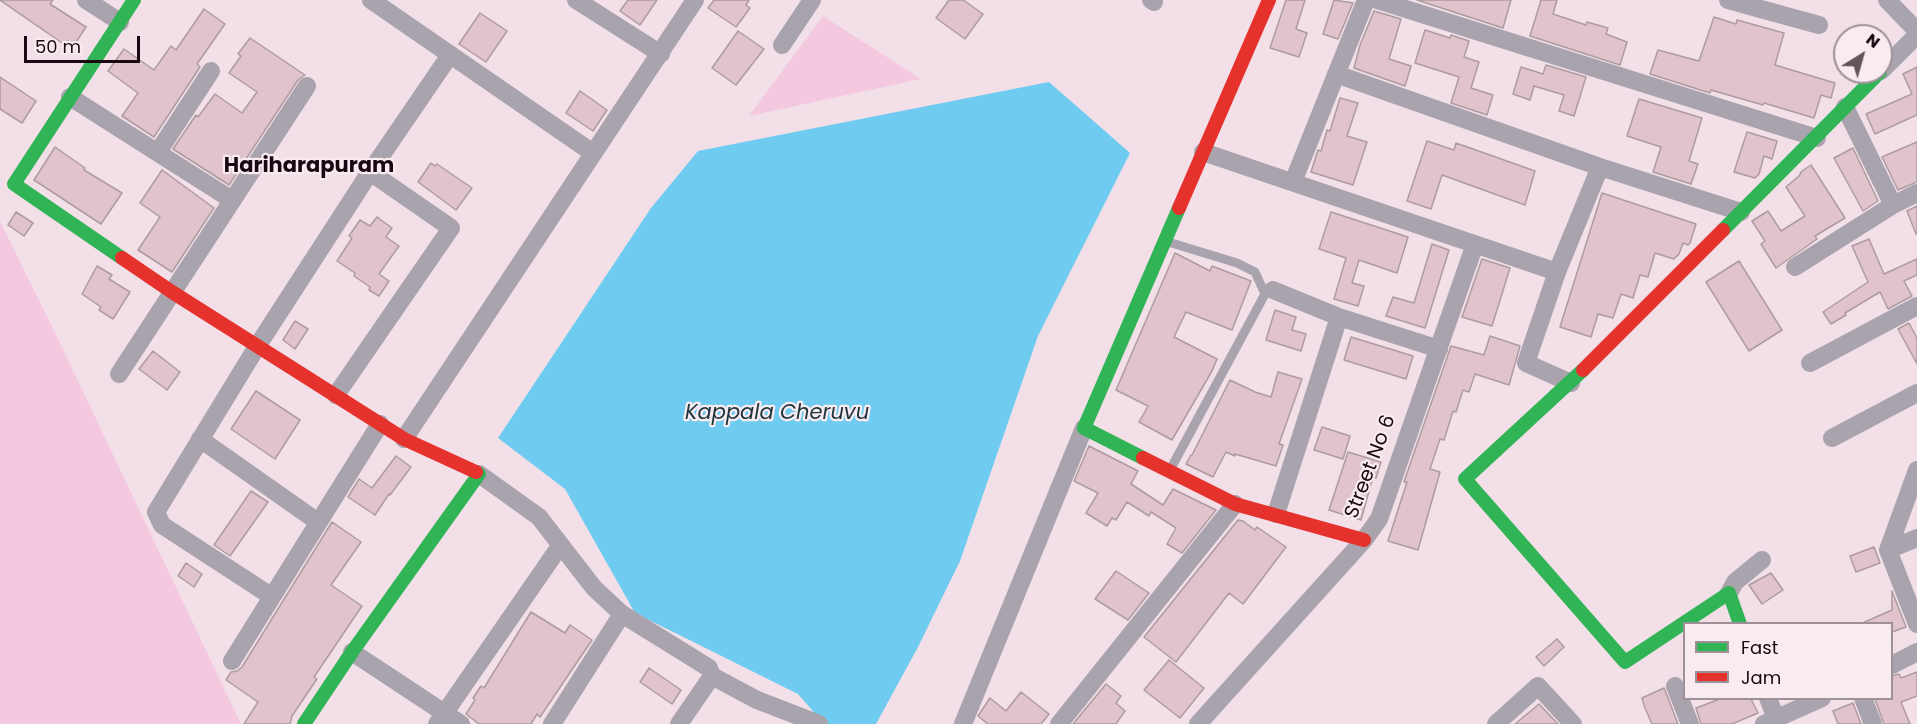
<!DOCTYPE html>
<style>
body{margin:0}
#map{position:relative;width:1917px;height:724px;overflow:hidden;background:#f2dfe8;font-family:Poppins,sans-serif}
canvas{display:block}
.legend{position:absolute;left:1683px;top:622px;width:210px;height:78px;box-sizing:border-box;background:#f8ecf1;border:2px solid #9f9097;margin:0;padding:8px 10px;list-style:none;font-size:18px;color:#190711}
.legend li{display:flex;align-items:center;gap:12px;height:30px}
.legend b{width:30px;border:2px solid #9f9097}
.north{position:absolute;left:1833px;top:24px;width:60px;height:60px;box-sizing:border-box;background:#f8ecf1;border:2px solid #9f9097;border-radius:50%;rotate:37deg;font-size:16px;font-weight:700;line-height:24px;text-align:center;color:#190711}
.north::after{content:'';display:block;margin:auto;width:21px;height:27px;background:#65535c;clip-path:polygon(50% 0,100% 100%,50% 72%,0 100%)}
.scale{position:absolute;left:24px;top:36px;width:116px;height:27px;box-sizing:border-box;border:3px solid #190711;border-top:0;padding-left:8px;font-size:18px;line-height:21px;white-space:nowrap;color:#190711;-webkit-text-stroke:4px #f8ecf1;paint-order:stroke}
</style>
<div id="map">
<canvas width="1917" height="724"></canvas>
<ul class="legend">
<li><b style="height:8px;background:#30b455"></b>Fast</li>
<li><b style="height:8px;background:#e5322d"></b>Jam</li>
</ul>
<div class="north">N</div>
<div class="scale">50 m</div>
</div>
<script>
const ctx = document.querySelector('canvas').getContext('2d');
ctx.lineJoin = 'round';
function paint(path, color) { ctx.fillStyle = color; ctx.fill(path, 'evenodd'); }
const poly = rows => new Path2D(rows.map(r => 'M' + r).join(''));
function trace(path, color, width, dash) { ctx.strokeStyle = color; ctx.lineWidth = width; ctx.lineCap = dash ? 'butt' : 'round'; ctx.setLineDash(dash || []); ctx.stroke(path); }
function label(font, color, halo, rows, align = 'center') {
  ctx.font = font + ' Poppins,sans-serif'; ctx.lineWidth = 4.5; ctx.setLineDash([]); ctx.textBaseline = 'middle'; ctx.strokeStyle = halo; ctx.fillStyle = color; for (const [text, x, y, turn = 0] of rows) {
    ctx.save(); ctx.translate(x, y); ctx.rotate((+turn || 0) * Math.PI / 180); ctx.textAlign = isNaN(turn) ? turn : align; if (halo) ctx.strokeText(text, 0, 0); ctx.fillText(text, 0, 0); ctx.restore();
  }
}
paint(poly([
 [823,16,921,79,749,116],
 [0,221,59,341,241,724,0,724]
]), '#f4c9df');
paint(poly([
 [1049,82,1130,153,1038,336,960,561,918,647,876,724,824,724,798,694,635,613,565,489,498,438,651,208,698,151]
]), '#70cbf1');
const building = poly([
 [0,0,53,0,50,4,86,27,74,45,68,41,65,45,0,0],
 [628,0,657,0,640,25,620,11,628,0],
 [714,0,749,0,746,5,750,8,736,27,708,8,714,0],
 [949,0,963,0,983,14,965,39,936,18,949,0],
 [1286,0,1305,0,1296,29,1307,33,1299,57,1270,48,1286,0],
 [1334,0,1353,3,1338,39,1323,34,1334,0],
 [1417,0,1511,0,1503,28,1417,0],
 [1541,0,1557,0,1553,14,1586,25,1587,22,1608,28,1606,34,1627,42,1620,65,1530,36,1541,0],
 [204,9,225,24,197,64,200,67,154,137,122,116,138,93,108,71,124,49,154,70,171,46,176,50,204,9],
 [1374,11,1401,19,1389,59,1411,66,1405,86,1354,68,1360,45,1374,11],
 [480,13,507,31,486,62,459,44,480,13],
 [1714,17,1736,24,1737,20,1784,33,1775,65,1835,83,1831,98,1821,95,1814,118,1764,103,1763,105,1711,90,1710,93,1650,74,1658,50,1699,61,1714,17],
 [1425,30,1450,38,1451,35,1469,41,1464,57,1479,62,1471,88,1493,95,1487,115,1451,103,1459,77,1415,63,1425,30],
 [738,31,764,49,736,85,712,68,738,31],
 [250,38,305,75,298,80,229,185,173,149,196,115,198,117,215,94,242,113,257,92,229,73,241,56,238,54,250,38],
 [1546,65,1586,77,1574,116,1559,111,1564,95,1534,86,1530,100,1513,94,1521,67,1543,74,1546,65],
 [1917,67,1917,115,1875,134,1866,114,1912,94,1903,74,1917,67],
 [0,77,36,101,22,123,0,109,0,77],
 [580,91,607,110,593,131,566,113,580,91],
 [1340,98,1358,103,1347,136,1367,142,1353,185,1311,172,1318,150,1321,151,1327,130,1330,131,1340,98],
 [1639,99,1702,118,1689,161,1698,164,1691,184,1653,172,1661,147,1627,136,1639,99],
 [1747,132,1777,141,1772,159,1764,156,1759,174,1755,178,1734,172,1747,132],
 [1427,141,1454,150,1456,143,1535,171,1525,205,1442,175,1431,209,1407,201,1427,141],
 [1917,142,1917,182,1898,190,1882,157,1917,142],
 [55,147,85,168,84,170,122,193,101,224,34,180,55,147],
 [1853,148,1878,201,1863,211,1834,158,1853,148],
 [431,163,435,166,437,164,472,188,456,210,418,182,431,163],
 [1811,165,1845,218,1815,236,1817,239,1776,268,1761,244,1765,241,1752,221,1768,211,1781,231,1805,216,1786,187,1799,176,1802,171,1811,165],
 [162,170,214,208,172,272,138,250,160,217,140,203,162,170],
 [1602,193,1696,224,1690,243,1688,245,1683,243,1679,254,1674,259,1655,253,1648,277,1640,275,1633,298,1621,294,1613,318,1598,314,1591,337,1560,327,1602,193],
 [1917,206,1917,234,1916,234,1907,211,1917,206],
 [16,212,33,223,24,236,8,225,16,212],
 [1331,212,1408,237,1397,273,1359,260,1352,283,1364,286,1358,306,1334,299,1346,258,1319,249,1331,212],
 [377,217,392,228,386,237,399,246,379,274,389,281,379,296,369,290,370,287,354,276,355,273,337,261,352,238,349,236,360,220,370,226,377,217],
 [1869,239,1884,274,1917,259,1917,275,1904,281,1912,296,1888,309,1880,292,1845,313,1846,315,1831,324,1823,312,1868,282,1852,246,1869,239],
 [1432,244,1449,250,1425,328,1386,316,1393,297,1414,303,1432,244],
 [1175,253,1210,271,1212,266,1251,281,1232,330,1186,312,1174,337,1217,359,1212,371,1172,440,1139,422,1148,406,1116,390,1175,253],
 [1482,259,1510,268,1492,326,1462,317,1482,259],
 [1739,261,1782,330,1749,351,1706,282,1739,261],
 [97,266,112,275,109,279,130,292,113,319,99,310,101,307,82,294,97,266],
 [1275,310,1296,317,1292,330,1306,334,1301,351,1266,340,1275,310],
 [295,321,308,329,295,349,283,340,295,321],
 [1909,323,1917,338,1917,364,1898,329,1909,323],
 [1490,336,1520,346,1509,385,1475,374,1469,392,1463,390,1456,412,1453,411,1444,440,1440,439,1430,469,1440,472,1418,550,1388,541,1407,482,1404,482,1407,473,1451,346,1484,355,1490,336],
 [1351,337,1413,356,1406,379,1344,360,1351,337],
 [153,351,180,372,167,390,139,369,153,351],
 [1278,372,1302,379,1279,444,1283,445,1276,466,1235,454,1235,456,1226,452,1213,477,1186,464,1191,455,1192,455,1230,380,1255,392,1271,397,1278,372],
 [256,391,300,420,275,459,231,429,256,391],
 [1322,427,1350,436,1343,459,1314,450,1322,427],
 [1089,446,1138,471,1131,484,1163,505,1173,489,1216,510,1182,553,1167,544,1176,528,1151,512,1149,516,1127,502,1116,520,1112,518,1107,526,1086,513,1098,493,1074,481,1089,446],
 [1348,452,1381,462,1376,478,1373,477,1361,520,1329,510,1348,452],
 [396,456,411,467,390,495,389,494,375,515,348,497,359,479,372,488,396,456],
 [251,491,268,502,230,556,214,545,251,491],
 [1238,520,1243,521,1255,530,1257,527,1286,547,1243,604,1229,593,1176,662,1144,637,1238,520],
 [332,522,361,542,331,585,362,606,314,677,317,679,292,716,290,724,244,724,258,702,226,680,231,672,237,671,242,667,332,522],
 [1874,547,1880,563,1856,572,1850,556,1874,547],
 [186,563,202,574,194,587,178,576,186,563],
 [1116,571,1149,593,1128,620,1095,599,1116,571],
 [1771,573,1783,590,1762,604,1749,585,1771,573],
 [1892,591,1906,627,1892,632,1892,624,1860,624,1892,610,1892,591],
 [531,612,565,633,570,625,592,640,540,717,537,714,531,724,479,724,466,714,475,700,473,698,481,686,484,688,531,612],
 [1557,639,1564,647,1544,666,1536,657,1557,639],
 [1169,660,1204,688,1180,718,1144,690,1169,660],
 [649,668,681,690,672,704,640,682,649,668],
 [1917,672,1917,696,1901,702,1910,724,1884,724,1875,699,1892,699,1892,676,1899,674,1901,678,1917,672],
 [1106,684,1121,696,1116,703,1125,711,1116,724,1073,724,1106,684],
 [1664,688,1665,690,1678,724,1652,724,1645,708,1642,698,1664,688],
 [1021,692,1049,714,1041,724,988,724,978,716,990,698,1006,711,1021,692],
 [1720,699,1751,699,1758,713,1732,724,1701,724,1696,708,1720,699],
 [1853,703,1861,724,1838,724,1833,711,1853,703],
 [1539,704,1558,724,1515,724,1539,704]
]);
paint(building, '#e0c3cb');
trace(building, '#ae9ba2', 1.5);
trace(poly([
 [1165,241,1237,263,1255,272,1265,294,1170,470]
]), '#a8a3ac', 9);
trace(poly([
 [86,0,120,22],
 [371,0,593,153],
 [576,0,661,54],
 [1151,0,1154,2],
 [1377,0,1817,138],
 [1728,0,1819,25],
 [1887,0,1917,31],
 [782,45,812,0],
 [1881,71,1917,35],
 [1336,74,1600,167,1741,212],
 [70,97,232,200],
 [1845,107,1893,205],
 [158,152,211,71],
 [1203,152,1557,272],
 [1293,182,1366,0],
 [1795,267,1893,205,1917,193],
 [1273,290,1339,317,1439,349],
 [1810,363,1917,306],
 [119,374,307,86],
 [1571,383,1526,363,1557,272,1600,167],
 [336,395,451,228,370,172],
 [1832,438,1917,393],
 [200,439,318,522],
 [404,439,695,0],
 [1917,470,1888,550,1917,624],
 [479,474,539,517,594,588,622,614,709,668,712,676,757,700,819,724],
 [1276,514,1339,317],
 [1888,550,1917,538],
 [1729,593,1735,582,1762,560],
 [271,596,162,525,156,512,258,345,370,172,450,55],
 [352,652,461,724],
 [232,661,380,424],
 [1892,665,1917,652],
 [1675,686,1690,724],
 [1768,698,1778,724],
 [1863,698,1873,724],
 [437,724,560,546],
 [552,724,622,614],
 [679,724,712,676],
 [963,724,1084,428],
 [1059,724,1235,504],
 [1198,724,1364,540,1379,519,1475,244],
 [1496,724,1538,686,1573,724],
 [1764,724,1822,698]
]), '#a8a3ac', 18);
trace(poly([
 [1723,230,1880,72],
 [122,258,14,184,134,0],
 [1583,370,1465,479,1625,662,1729,593,1740,624],
 [1143,458,1084,428,1179,208],
 [304,724,352,652,479,474,476,472]
]), '#30b455', 14);
trace(poly([
 [1179,208,1269,0],
 [122,258,172,292,404,439,476,472],
 [1583,370,1723,230],
 [1143,458,1235,504,1364,540]
]), '#e5322d', 14);
label('20px', '#190711', '#f8ecf1', [
 ["Street No 6",1371,467,-69]
]);
label('bold 21px', '#190711', '#f8ecf1', [
 ["Hariharapuram",309,167]
]);
label('italic 21px', '#1f353e', '#f8ecf1', [
 ["Kappala Cheruvu",777,414]
]);
</script>
